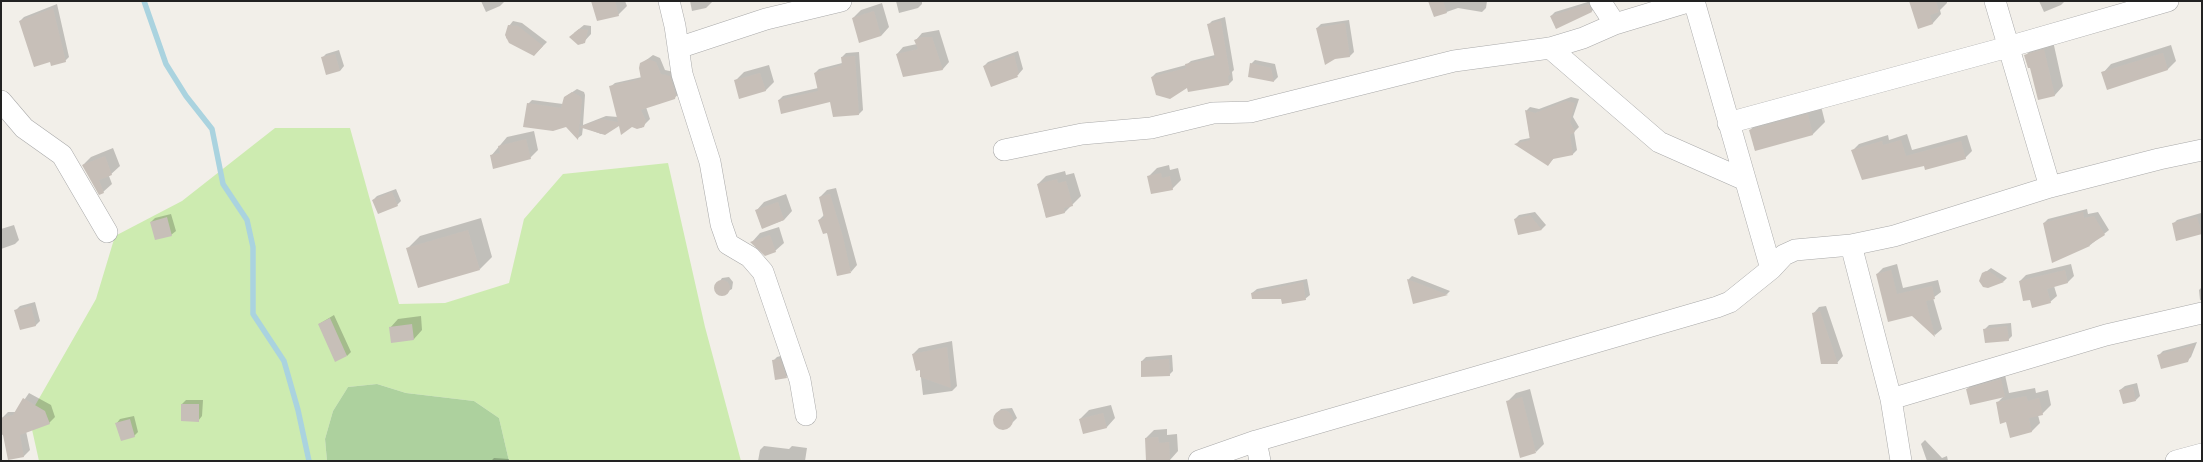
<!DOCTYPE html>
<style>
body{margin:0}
#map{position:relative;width:2203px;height:462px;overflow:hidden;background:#f2efe9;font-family:"Exo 2",sans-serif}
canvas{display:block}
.frame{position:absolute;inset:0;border:2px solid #222;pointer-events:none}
</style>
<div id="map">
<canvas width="2203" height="462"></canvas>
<div class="frame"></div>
</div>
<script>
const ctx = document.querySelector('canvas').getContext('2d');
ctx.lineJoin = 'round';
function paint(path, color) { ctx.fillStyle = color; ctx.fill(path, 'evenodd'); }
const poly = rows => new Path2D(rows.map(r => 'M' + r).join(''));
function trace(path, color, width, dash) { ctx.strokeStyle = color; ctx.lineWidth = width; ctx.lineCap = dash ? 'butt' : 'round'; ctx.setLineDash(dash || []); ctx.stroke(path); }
paint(poly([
 [275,128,350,128,399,304,445,303,509,283,524,219,563,174,668,163,705,327,741,461,509,461,499,418,474,401,406,393,377,384,348,387,333,411,325,439,327,461,39,461,29,416,96,299,115,236,182,201]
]), '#cdebb0');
paint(poly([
 [377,384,406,393,474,401,499,418,509,461,327,461,325,439,333,411,348,387]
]), '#add19e');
paint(poly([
 [481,1,503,1,504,2,500,6,486,12],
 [592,1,625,1,627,6,618,15],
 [690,1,713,1,706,8,692,11],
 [896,1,922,1,922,4,918,8,899,13],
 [1429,1,1487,1,1486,8,1482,12,1458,8,1435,16],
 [1591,1,1596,7,1592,11,1556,28,1551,16,1555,12],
 [1913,1,1947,1,1947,3,1940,10,1941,14,1933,23,1919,27],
 [2039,1,2065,1,2061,5,2044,12],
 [882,3,889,27,881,36,853,18,861,10],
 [57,4,69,57,65,61,51,61,20,21,24,17],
 [1225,17,1234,70,1232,72,1233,80,1229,84,1189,90,1188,86,1152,77,1156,73,1186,65,1191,61,1215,55,1208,25,1212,21],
 [1349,20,1354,52,1350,56,1335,58,1317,28,1321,24],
 [513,21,522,23,547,42,534,55,506,38,509,26],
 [584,25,591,26,591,34,582,44,574,33],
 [939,30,949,62,943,69,904,76,897,54,903,47,917,44,916,40,922,33],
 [2053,41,2063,86,2055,95,2039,99,2031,67,2026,55,2034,47],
 [2171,45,2176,61,2168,69,2103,73,2111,64],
 [339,50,344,66,340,71,322,58,326,54],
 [1018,51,1023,69,1017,76,984,66,988,62],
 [859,52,863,110,859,114,831,101,779,100,783,96,818,88,815,73,819,69,842,63,842,57,846,53],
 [653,55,660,58,665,70,674,72,679,94,674,98,646,107,650,119,641,128,620,124,601,134,583,127,582,135,578,138,566,125,528,104,532,100,563,104,565,97,577,89,584,92,585,95,583,125,606,116,618,117,610,87,615,83,642,77,641,64],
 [1255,60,1275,64,1278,77,1274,81,1249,76,1251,64],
 [769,65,774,82,765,91,735,81,744,72],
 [1571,97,1579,99,1573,117,1579,127,1574,132,1577,150,1573,154,1554,158,1548,165,1516,144,1520,140,1530,138,1526,111,1530,107,1539,109],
 [1820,102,1825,122,1813,134,1755,150,1750,130,1762,118],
 [534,131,538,150,530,158,491,156,507,137],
 [1907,134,1912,150,1967,135,1972,151,1965,158,1925,165,1853,150,1859,144,1888,135,1889,140],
 [113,148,120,166,109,176,112,184,103,192,83,165,91,157],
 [1169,165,1170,170,1178,168,1181,180,1172,189,1148,177,1157,168],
 [1065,171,1066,175,1074,173,1081,196,1065,212,1046,217,1038,184,1046,176],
 [836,188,857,265,851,272,819,220,824,215,820,197,827,190],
 [396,189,401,201,397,205,373,200,377,196],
 [786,194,792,211,784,220,762,228,756,211,764,202],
 [2087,209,2088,214,2098,212,2109,230,2089,246,2044,223,2048,219],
 [1535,212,1546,225,1542,229,1519,234,1515,219,1519,215],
 [2201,213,2201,233,2173,224,2177,220],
 [171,214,176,231,171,235,151,222,155,218],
 [481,218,492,257,480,269,408,248,420,236],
 [14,225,19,240,15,244,1,249,1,229],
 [779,227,784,243,775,251,752,242,760,233],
 [1897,264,1903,288,1938,280,1941,292,1933,298,1942,329,1935,335,1913,315,1877,274,1883,268],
 [2071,264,2074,276,2068,282,2054,286,2057,296,2050,302,2031,299,2020,281,2026,275],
 [1991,268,2007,278,2004,281,1988,287,1983,274],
 [1412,276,1450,291,1447,294,1414,303,1408,280],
 [729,277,733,282,732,289,721,295,715,291,715,288,722,278],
 [1307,279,1310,295,1305,299,1282,298,1252,293,1257,289],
 [2202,287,2202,300,2200,300,2199,290],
 [35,302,40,321,36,325,21,329,16,310,20,306],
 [1826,306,1843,356,1837,363,1813,314,1819,307],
 [334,315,351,352,347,356,319,324],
 [421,316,422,330,414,339,392,341,390,328,398,319],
 [2011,323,2012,336,2008,340,1985,329,1989,325],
 [952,341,957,386,952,391,923,395,920,369,913,354,919,348],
 [2197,342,2191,357,2187,361,2159,355,2163,351],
 [784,355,790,373,786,377,773,361,777,357],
 [1172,355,1173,371,1169,375,1142,361,1146,357],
 [2005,375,2009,393,2035,388,2036,393,2048,390,2051,405,2042,414,2038,415,2040,423,2032,431,2011,437,2007,421,1997,403,2003,397,1967,389,1971,385],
 [2137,383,2140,396,2136,400,2120,390,2125,386],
 [1530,389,1544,444,1536,452,1507,402,1516,393],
 [29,393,51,405,55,417,49,423,26,431,30,450,24,456,9,459,5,438,1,432,1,419,8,412,16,412],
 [186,400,203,400,202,416,198,421,182,404],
 [1111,405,1115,418,1107,427,1080,419,1089,410],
 [1012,408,1017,418,1008,427,999,428,994,423,997,413,1001,409],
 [134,416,138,432,134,436,116,424,120,419],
 [1167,429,1167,435,1177,434,1178,451,1170,460,1147,461,1146,438,1154,430],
 [1925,440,1942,458,1947,456,1948,461,1927,461,1921,444],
 [764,446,789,449,792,446,807,448,805,461,758,461,760,450],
 [494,458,509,459,509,461,491,461]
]), '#0003');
trace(poly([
 [144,1,166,64,186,96,212,129,223,184,247,220,253,247,253,314,284,361,298,410,309,461]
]), '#aad3df', 5.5);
paint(poly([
 [591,1,615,1,619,16,597,21],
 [1428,1,1443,1,1447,13,1434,17],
 [1909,1,1936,1,1939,12,1930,15,1933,24,1918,29],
 [1589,4,1592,12,1556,29,1550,16],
 [53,8,66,62,51,66,50,62,34,67,19,21],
 [874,11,881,36,859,43,852,18],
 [1221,21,1230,75,1228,76,1229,85,1188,92,1187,88,1170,99,1156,95,1151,77,1186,68,1185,64,1215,58,1207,24],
 [1345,23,1350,57,1335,59,1325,65,1316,28],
 [508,25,518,26,543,46,534,56,509,43,505,35],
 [579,29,588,30,585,43,578,45,569,37],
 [922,37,932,37,943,70,903,77,896,54,918,49,914,40],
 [2044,49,2055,96,2038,100,2030,68,2028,68,2024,55],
 [2163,53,2168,70,2107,90,2101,72],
 [335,54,340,71,326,75,321,57],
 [1014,55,1019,74,1017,75,1018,77,991,87,983,66],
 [855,56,859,115,833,117,830,102,781,114,778,100,818,91,814,73,842,65,841,57],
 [648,59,656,62,661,74,670,76,676,95,675,99,641,110,646,121,644,127,637,129,632,127,621,135,619,126,605,135,579,127,601,119,618,122,609,86,641,79,639,68,640,63],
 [1250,63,1271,68,1274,82,1248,77],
 [760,73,766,91,739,99,734,80],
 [572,92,580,96,582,100,578,140,566,127,553,131,523,127,527,103,561,108,564,97],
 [1566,101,1575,103,1570,122,1575,132,1570,135,1573,155,1553,159,1548,166,1514,144,1530,140,1525,110,1535,113],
 [1808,114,1813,135,1755,151,1749,130],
 [526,139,531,159,493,169,490,155,500,153,498,146],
 [1901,140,1906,156,1961,141,1966,159,1925,170,1924,166,1862,180,1851,150,1882,141,1883,145],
 [105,156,112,175,99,180,104,193,99,195,82,165],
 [1161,173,1162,178,1170,176,1173,190,1151,194,1147,176],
 [1057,179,1058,183,1066,181,1073,206,1064,208,1065,213,1046,218,1037,184],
 [392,192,398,206,378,214,372,200],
 [830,194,843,237,851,273,837,276,827,233,823,234,818,220,824,218,819,197],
 [778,202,784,220,762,229,755,210],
 [2083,212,2084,218,2094,216,2105,235,2089,245,2090,246,2052,263,2043,223],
 [1530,215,1542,230,1518,235,1514,219],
 [167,217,172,236,155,240,150,222],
 [2197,217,2202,234,2176,241,2172,223],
 [468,230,480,270,418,288,406,248],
 [770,235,776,252,765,256,750,242],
 [1891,270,1897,294,1932,286,1935,299,1926,301,1935,337,1912,316,1888,322,1876,274],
 [2065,270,2068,283,2047,289,2051,303,2032,308,2030,300,2023,301,2019,281],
 [1986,271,1990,272,2004,282,1988,288,1983,287,1979,281,1982,273],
 [1407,279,1448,295,1413,304],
 '714 288a8 8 0 1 1 16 0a8 8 0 1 1-16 0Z',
 [1303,282,1306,300,1282,304,1281,299,1252,299,1251,293],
 [31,306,36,326,20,330,14,310],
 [1820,311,1838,364,1821,364,1812,313],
 [330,318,347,356,335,362,318,324],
 [412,324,414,340,391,343,389,327],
 [2007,326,2009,341,1985,343,1983,329],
 [2194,345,2188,362,2161,369,2157,355],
 [947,347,951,388,920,377,920,370,916,371,912,354],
 [780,359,787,378,775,380,772,360],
 [1169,359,1170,376,1141,377,1141,361],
 [2001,379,2005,397,1970,405,1966,389],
 [2133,387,2136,401,2123,404,2119,390],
 [2026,396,2028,401,2039,398,2043,415,2029,418,2032,432,2010,438,2006,422,2000,424,1996,402],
 [1522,397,1536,453,1520,458,1506,401],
 [23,398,45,411,50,424,20,435,24,457,8,460,3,435,1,434,1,418,13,415],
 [181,404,199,404,199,422,181,421],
 '993 420a10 10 0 1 1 20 0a10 10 0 1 1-20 0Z',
 [1103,413,1107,428,1083,434,1079,419],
 [130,419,135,437,121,441,115,423],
 [1158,437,1159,443,1169,442,1170,461,1146,461,1145,438]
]), '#c7bfb8');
const minor = poly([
 [669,1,675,26,682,74,710,162,721,224,728,244,750,257,763,272,800,380,806,415],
 [1600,1,1615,24],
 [1694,1,1771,269],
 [1995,1,2050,187],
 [678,48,766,19,841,1],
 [1550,48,1659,142,1745,180],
 [1,101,24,128,62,155,107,232],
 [1728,123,2008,47,2168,1],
 [1004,150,1082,134,1151,128,1213,113,1250,112,1454,61,1550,48,1583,38,1615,24,1691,1],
 [1851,245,1891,399,1901,461],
 [1891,399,2106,335,2202,313],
 [1256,441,1260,461],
 [1199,461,1256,441,1717,307,1730,302,1771,269,1784,255,1795,250,1851,245,1894,236,2050,187,2159,159,2202,150],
 [2176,461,2202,454]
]);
trace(minor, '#a9a9a9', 22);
trace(minor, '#fff', 21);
</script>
